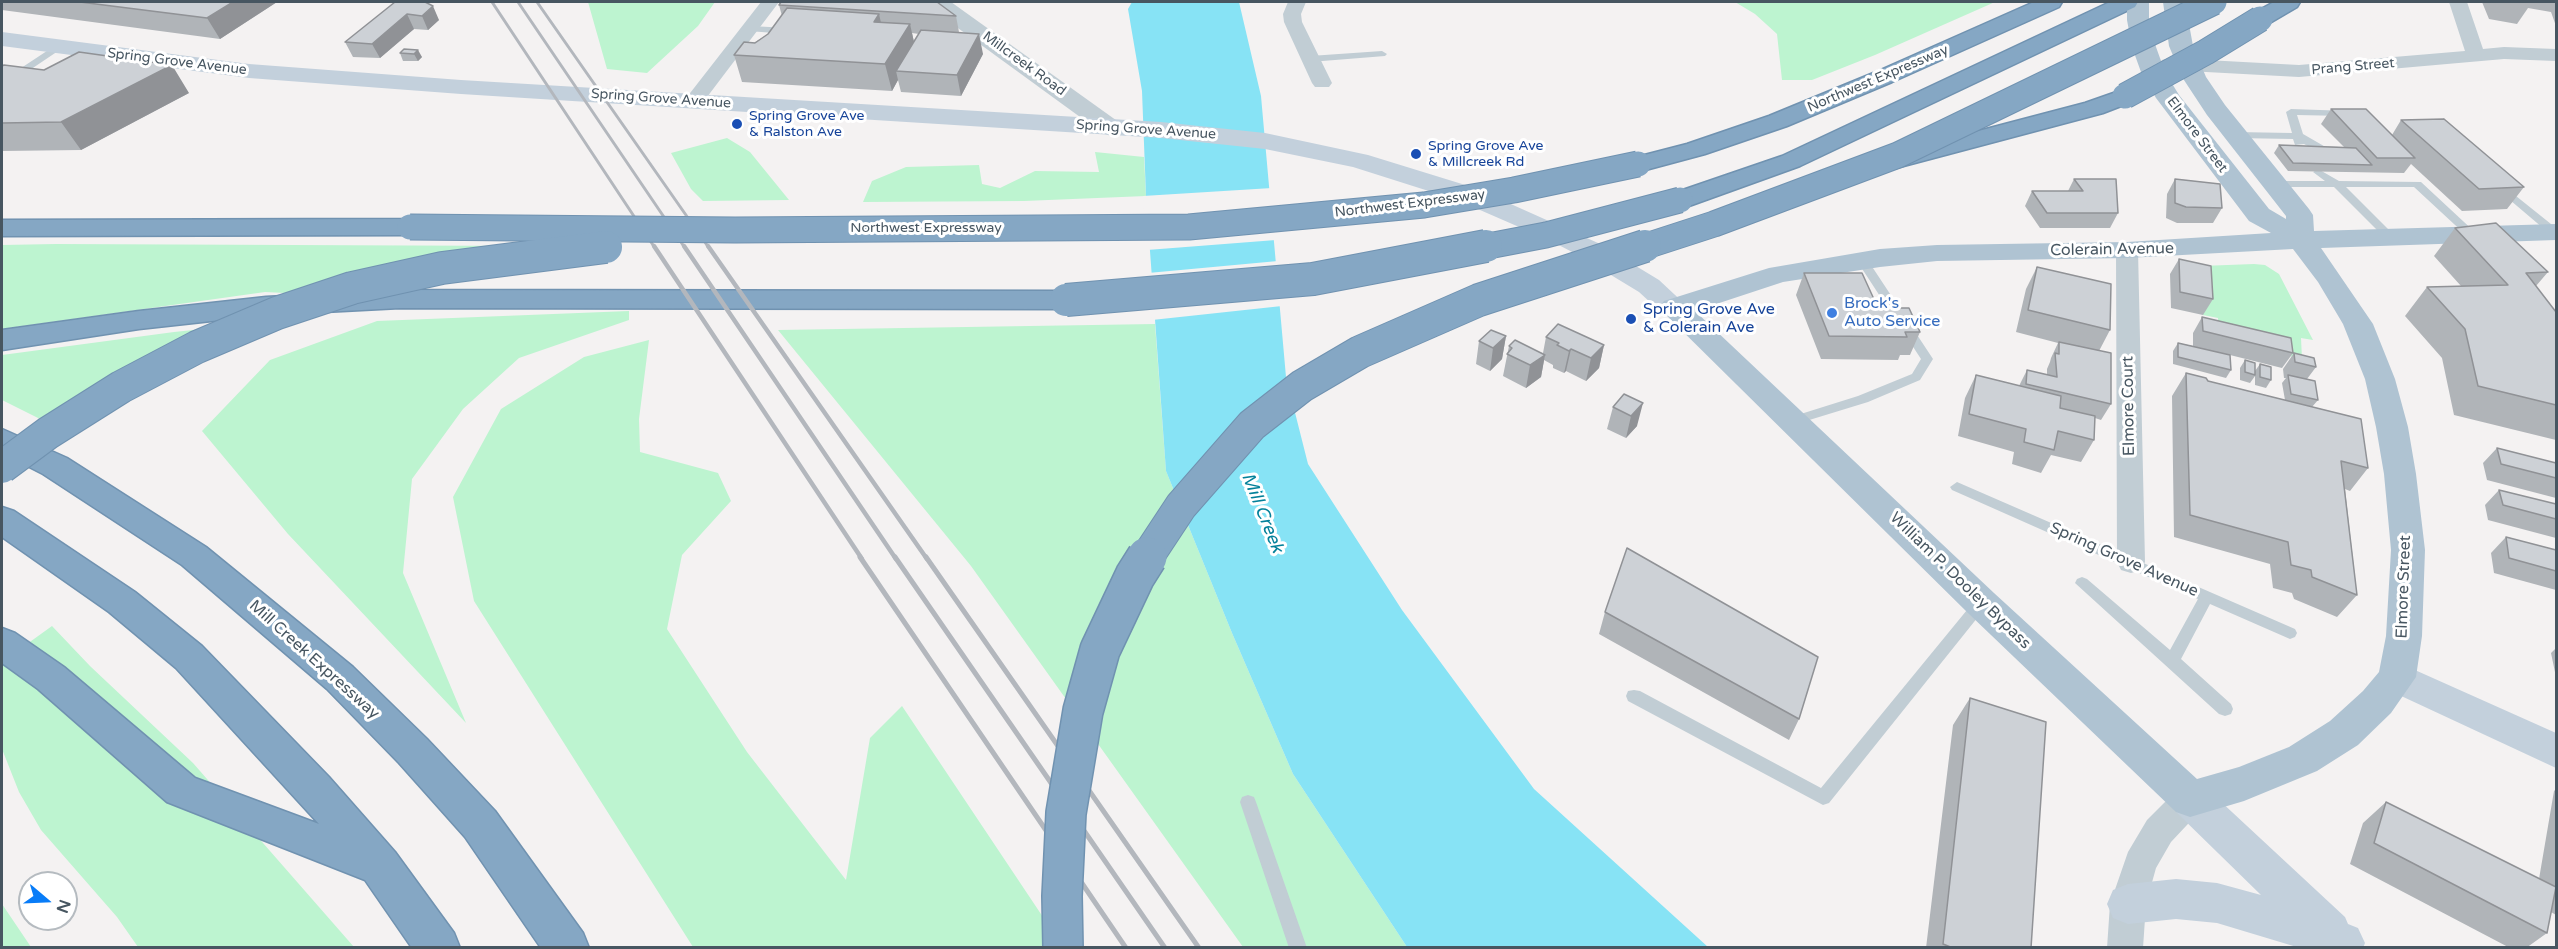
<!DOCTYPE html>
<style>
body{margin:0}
#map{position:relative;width:2558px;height:949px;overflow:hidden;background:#f4f2f2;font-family:"Varela Round",sans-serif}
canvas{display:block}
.frame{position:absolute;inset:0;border:3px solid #475661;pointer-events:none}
.north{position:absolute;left:18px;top:871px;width:60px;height:60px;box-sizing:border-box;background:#fff;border:2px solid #b5bbc0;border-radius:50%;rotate:109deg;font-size:16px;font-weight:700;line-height:24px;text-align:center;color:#475661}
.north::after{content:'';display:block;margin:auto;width:21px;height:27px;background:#087cf8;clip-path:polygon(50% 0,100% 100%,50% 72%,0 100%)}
</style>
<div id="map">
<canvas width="2558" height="949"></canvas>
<div class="frame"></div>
<div class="north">N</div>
</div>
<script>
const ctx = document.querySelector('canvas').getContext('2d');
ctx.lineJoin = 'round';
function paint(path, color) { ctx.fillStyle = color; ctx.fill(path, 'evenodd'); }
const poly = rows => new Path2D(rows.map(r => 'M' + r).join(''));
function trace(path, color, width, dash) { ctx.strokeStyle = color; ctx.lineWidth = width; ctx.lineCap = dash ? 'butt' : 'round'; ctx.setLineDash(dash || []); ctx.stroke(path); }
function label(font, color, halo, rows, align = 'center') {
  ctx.font = font + ' "Varela Round",sans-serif'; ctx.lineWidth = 6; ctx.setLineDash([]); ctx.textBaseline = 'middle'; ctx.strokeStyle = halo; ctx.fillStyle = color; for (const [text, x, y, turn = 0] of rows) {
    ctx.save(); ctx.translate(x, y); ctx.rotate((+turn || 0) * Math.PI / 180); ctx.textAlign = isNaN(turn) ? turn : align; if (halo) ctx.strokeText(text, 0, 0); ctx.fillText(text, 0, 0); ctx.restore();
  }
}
paint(poly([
 [588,2,715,2,698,26,647,73,607,69],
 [1735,2,1995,2,1875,55,1812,80,1782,80,1777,34,1755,14],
 [727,138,750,152,789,200,703,201,691,189,671,153],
 [1095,152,1144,157,1146,196,1024,201,863,202,872,181,906,167,979,165,982,184,1000,188,1035,171,1099,172],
 [2,245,56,244,530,246,346,296,265,292,2,329],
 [2254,264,2265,265,2279,274,2313,340,2301,338,2302,359,2218,339,2218,318,2203,315,2201,266],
 [629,311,629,320,519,358,463,409,412,479,403,573,466,723,288,534,202,431,270,360,377,321],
 [280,321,46,422,2,400,2,355,174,332],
 [1155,324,1166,471,1232,633,1293,774,1407,947,1243,947,971,566,778,330],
 [649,340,639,419,640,452,718,473,731,501,682,555,667,629,747,752,846,880,870,738,902,706,1063,947,693,947,474,601,453,497,501,409,584,357],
 [52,626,90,666,193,763,354,947,138,947,117,917,41,830,19,792,2,749,2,662],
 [2,904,31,947,2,947]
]), '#bdf4d0');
paint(poly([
 [1132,2,1239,2,1261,96,1286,377,1308,464,1402,610,1534,789,1708,947,1407,947,1293,774,1232,633,1166,471,1146,196,1142,91,1128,9]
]), '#87e3f5');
paint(poly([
 [1272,188,1276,240,1147,250,1143,196],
 [1278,261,1282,306,1152,320,1148,273]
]), '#f4f2f2');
const motorway = poly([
 [2034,2,2062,2,2059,7,1892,82,1787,126,1705,154,1638,172,1629,169,1625,164,1629,159,1687,144,1769,116,1876,72,2034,2],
 [2110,2,2138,2,2135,7,1800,166,1689,206,1680,208,1671,206,1667,200,1671,194,1782,156,2110,2],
 [2274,2,2300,2,2297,7,2268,24,2260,26,2252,24,2249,19,2252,14,2274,2],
 [2125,89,2134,91,2137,96,2134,101,2103,113,1896,168,1887,165,1883,160,1887,155,2085,103,2125,89],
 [410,219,420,221,424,227,420,233,410,235,2,236,2,220,410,219],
 [400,290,1066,291,1076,294,1080,300,1076,306,1066,309,400,308,266,315,139,329,2,350,2,330,139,311,266,297,400,290],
 [2,429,67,458,206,547,353,667,427,739,495,811,583,933,589,948,541,948,465,837,399,763,327,689,182,565,43,474,2,453,2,429],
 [2,507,14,511,135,592,202,646,329,777,395,852,454,933,460,948,412,948,365,880,167,802,38,689,2,663,2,628,15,633,64,667,195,778,319,824,176,668,109,612,2,537,2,507]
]);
trace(motorway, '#7092b0', 3);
paint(poly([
 [751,26,788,28,793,31,788,34,748,31,748,27,751,26],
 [56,45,64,47,15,80,9,80,9,76,56,45],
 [1382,51,1387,54,1385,56,1310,62,1305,59,1310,56,1382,51],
 [2291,109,2349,111,2350,113,2345,116,2297,115,2303,134,2336,153,2336,157,2328,157,2304,144,2295,145,2293,139,2235,138,2230,135,2235,132,2292,133,2286,112,2291,109],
 [2318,169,2339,181,2421,182,2478,235,2476,237,2468,237,2414,187,2346,187,2394,235,2394,239,2390,240,2386,239,2334,187,2275,187,2270,184,2275,181,2325,181,2313,172,2318,169],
 [2501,184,2556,228,2556,235,2550,234,2497,189,2497,185,2501,184],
 [1863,257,1867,259,1933,359,1920,380,1868,402,1793,425,1788,424,1787,421,1788,418,1858,396,1912,374,1921,359,1857,261,1863,257],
 [1957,482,2295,629,2297,633,2295,637,2290,639,2210,604,2181,659,2231,704,2233,709,2231,714,2225,716,2219,714,2075,583,2077,579,2082,577,2087,579,2170,650,2198,599,1952,490,1950,487,1957,482],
 [1981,597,1986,599,1988,603,1986,607,1829,803,1823,805,1628,701,1626,696,1628,691,1634,690,1640,691,1821,788,1976,599,1981,597],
 [1248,795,1254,797,1256,802,1307,948,1289,948,1240,802,1242,797,1248,795]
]), '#c1cdd4');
paint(poly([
 [761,2,779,2,701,105,687,105,684,101,687,97,761,2],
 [1288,2,1306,2,1301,14,1302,22,1332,83,1329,87,1315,87,1312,83,1284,22,1283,14,1288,2],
 [2449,2,2467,2,2483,49,2504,47,2556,49,2556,61,2504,59,2299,77,2169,70,2162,68,2159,64,2162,60,2169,58,2299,65,2465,51,2449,2],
 [2127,243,2135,245,2138,250,2145,562,2141,570,2131,573,2121,570,2117,562,2116,250,2119,245,2127,243],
 [2190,784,2202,789,2207,799,2202,809,2171,842,2156,868,2146,904,2143,948,2107,948,2110,904,2128,852,2147,820,2178,789,2190,784]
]), '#c1cdd4');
paint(poly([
 [926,2,951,2,1120,123,1124,128,1120,133,1111,136,1102,133,929,7,926,2]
]), '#c1cdd4');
paint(poly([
 [2,32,249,64,461,80,1161,122,1265,133,1368,155,1475,188,1598,243,1659,280,1689,308,1684,315,1674,317,1664,315,1639,292,1578,255,1549,240,1457,200,1353,167,1265,149,1161,138,461,94,249,78,2,46,2,32],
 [2397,662,2556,733,2556,768,2384,688,2378,677,2384,666,2397,662],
 [2190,781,2204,786,2345,917,2348,924,2358,928,2365,943,2363,948,2300,948,2217,923,2176,919,2128,924,2113,918,2107,904,2113,890,2128,884,2176,879,2217,883,2261,895,2176,812,2170,799,2176,786,2190,781]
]), '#c3d0dc');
paint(poly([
 [2127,2,2149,2,2149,20,2156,47,2165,72,2179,95,2269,209,2286,219,2286,216,2207,115,2182,77,2169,46,2163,2,2185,2,2193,46,2206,77,2225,105,2309,209,2313,215,2314,231,2556,224,2556,240,2321,248,2373,324,2395,379,2408,427,2416,474,2425,550,2422,636,2416,677,2391,713,2358,745,2317,771,2244,801,2190,817,2176,812,1968,613,1659,308,1664,301,1769,268,1880,249,1937,245,2127,242,2271,233,2249,221,2156,98,2141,72,2132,47,2127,20,2127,2],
 [2293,249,2318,282,2343,324,2365,379,2376,427,2384,474,2391,550,2386,636,2379,672,2363,691,2330,721,2289,747,2239,767,2197,779,1994,593,1695,311,1783,282,1880,267,1937,261,2127,258,2293,249]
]), '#afc3d2');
paint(motorway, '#85a7c4');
trace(poly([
 [492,2,655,248],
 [518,2,685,248],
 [537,2,709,248]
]), '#b3b7bd', 3);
trace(poly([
 [654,246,862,559],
 [684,246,896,559],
 [708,246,927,559]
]), '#b3b7bd', 4.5);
trace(poly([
 [860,557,1126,948],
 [895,557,1165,948],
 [926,557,1199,948]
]), '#b3b7bd', 5);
const motorwayBridgeFar2 = poly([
 [2125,96,2206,52,2260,19],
 [410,227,735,230,1189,227,1424,205,1514,190,1638,164],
 [599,248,606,247],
 [1478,248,1546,235,1680,200],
 [1640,248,1714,224,1898,155,2214,2]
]);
const motorwayBridgeFar1 = poly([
 [1066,300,1313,279,1486,246],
 [2,467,48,433,121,387,197,347,277,313,352,288,442,268,606,247],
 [1146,559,1181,506,1252,425,1302,386,1360,352,1479,300,1645,246]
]);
const motorwayBridge = poly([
 [1063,948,1062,896,1066,813,1083,711,1100,650,1135,576,1147,557]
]);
trace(motorwayBridgeFar2, '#7092b0', 27, []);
trace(motorwayBridgeFar1, '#7092b0', 34, []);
trace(motorwayBridge, '#7092b0', 42, []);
trace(motorwayBridgeFar2, '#85a7c4', 25);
trace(motorwayBridgeFar1, '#85a7c4', 32);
trace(motorwayBridge, '#85a7c4', 39);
paint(poly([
 [2,2,277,2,220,39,2,10],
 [395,2,439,20,428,30,414,29,380,58,353,57,345,42],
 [2482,2,2556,2,2556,26,2551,12,2528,8,2517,24,2489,19],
 [779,5,956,16,959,32,983,54,961,96,901,92,898,80,892,91,742,82,734,55,768,34,782,16],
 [912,33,919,34,914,42],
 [404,49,422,57,418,61,403,61,400,53],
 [2,66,189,93,81,150,2,151],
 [2331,109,2392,135,2401,120,2524,187,2507,209,2462,211,2411,164,2404,173,2288,171,2274,153,2279,145,2344,147,2321,124],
 [2074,179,2118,213,2110,228,2040,228,2025,206,2032,191,2068,191],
 [2175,179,2222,208,2213,223,2177,223,2166,218,2167,194],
 [2455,228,2548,272,2536,286,2556,312,2556,440,2454,415,2442,358,2405,316,2427,287,2461,286,2434,256],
 [2179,259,2213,299,2203,315,2171,308,2170,274],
 [2037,267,2110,330,2099,351,2111,404,2101,420,2095,418,2094,440,2081,462,2051,455,2041,473,2012,464,2014,452,1958,436,1965,398,1976,375,2019,386,2027,370,2047,375,2047,369,2050,362,2051,358,2058,343,2016,332,2026,289],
 [1804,273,1878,308,1920,332,1910,355,1900,355,1898,360,1821,359,1796,295],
 [2202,317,2293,353,2282,368,2230,355,2231,370,2226,378,2173,364,2173,351,2178,343,2193,346,2193,333],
 [1506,336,1502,359,1490,371,1476,364,1479,341],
 [1546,337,1604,345,1599,368,1586,381,1566,371,1564,373,1553,368,1553,365,1544,360,1541,377,1526,388,1503,376,1509,346,1543,353],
 [2294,353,2316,367,2307,379,2318,400,2312,407,2368,468,2350,491,2345,489,2357,595,2337,617,2294,599,2292,593,2273,588,2270,564,2174,537,2172,396,2186,373,2208,381,2285,400,2282,383,2286,378,2284,378,2283,369],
 [2245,360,2255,371,2260,364,2271,380,2266,388,2255,385,2255,376,2250,383,2240,380,2240,368],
 [1624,394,1637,426,1626,438,1607,429,1613,407],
 [2497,448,2556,463,2556,498,2487,480,2483,463],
 [2499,490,2556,504,2556,538,2488,520,2485,505],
 [2506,537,2556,550,2556,590,2494,573,2491,553],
 [1605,612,1799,719,1789,740,1599,634],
 [2556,648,2556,677,2551,653],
 [1970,698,2031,948,1926,948,1953,725],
 [2556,789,2556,915,2551,912,2547,933,2526,948,2510,948,2350,864,2363,823,2386,802,2539,879,2554,791]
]), '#b0b4b8');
paint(poly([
 [233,2,277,2,220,39,207,18],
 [433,6,439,20,428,30,422,16],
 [407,14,414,29,380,58,372,44],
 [879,14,885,40,874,22],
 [910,24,916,51,896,71,898,80,892,91,885,64],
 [979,34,983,54,961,96,957,75],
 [418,50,422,57,418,61,414,54],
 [172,65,189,93,81,150,61,122],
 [1506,336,1502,359,1490,371,1493,348],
 [1604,345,1599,368,1586,381,1591,358],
 [1571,349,1566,371,1564,373,1569,351],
 [1545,355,1541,377,1526,388,1530,365],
 [1643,403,1637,426,1626,438,1631,416]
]), '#909296');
const building = poly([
 [80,2,233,2,207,18,80,2],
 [395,2,425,2,433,6,422,16,407,14,372,44,345,42,395,2],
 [781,2,937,2,956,16,779,5,781,2],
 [787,8,879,14,874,22,910,24,885,64,734,55,744,42,755,43,768,34,787,8],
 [921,30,979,34,957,75,896,71,921,30],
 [404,49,418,50,414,54,400,53,404,49],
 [79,52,172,65,61,122,2,123,2,66,4,65,44,70,79,52],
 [2331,109,2366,109,2415,158,2377,158,2331,109],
 [2444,119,2524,187,2479,189,2401,120,2444,119],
 [2279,145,2356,148,2372,165,2293,163,2279,145],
 [2074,179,2116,179,2118,213,2047,213,2032,191,2083,191,2074,179],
 [2175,179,2220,184,2222,208,2186,207,2175,203,2175,179],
 [2496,223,2548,272,2526,273,2556,312,2556,405,2478,386,2465,329,2427,287,2508,285,2455,228,2496,223],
 [2179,259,2211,266,2213,299,2180,292,2179,259],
 [2037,267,2111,284,2110,330,2028,310,2037,267],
 [1804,273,1862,273,1878,308,1909,308,1920,332,1905,332,1907,337,1829,336,1804,273],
 [2202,317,2291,338,2293,353,2203,331,2202,317],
 [1558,324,1604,345,1591,358,1571,349,1569,351,1557,345,1559,343,1546,337,1558,324],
 [1491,330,1506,336,1493,348,1479,341,1491,330],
 [1515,340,1545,355,1530,365,1507,354,1512,348,1509,346,1515,340],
 [2059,342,2111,353,2111,404,2026,384,2027,370,2057,377,2055,353,2059,354,2059,342],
 [2178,343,2230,355,2231,370,2178,357,2178,343],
 [2294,353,2314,358,2316,367,2295,362,2294,353],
 [2245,360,2255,363,2255,375,2245,372,2245,360],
 [2260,364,2271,367,2271,380,2260,377,2260,364],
 [2186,373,2206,378,2208,381,2361,419,2368,468,2341,461,2357,595,2312,577,2311,570,2291,565,2288,542,2190,515,2186,373],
 [1976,375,2061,396,2060,408,2095,416,2094,440,2058,431,2054,450,2024,442,2026,429,1969,414,1976,375],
 [2288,375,2315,381,2318,400,2291,394,2288,375],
 [1624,394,1643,403,1631,416,1613,407,1624,394],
 [2497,448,2556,463,2556,478,2501,464,2497,448],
 [2499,490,2556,504,2556,519,2503,505,2499,490],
 [2506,537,2556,550,2556,571,2509,558,2506,537],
 [1627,548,1818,657,1799,719,1605,612,1627,548],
 [1970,698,2046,722,2031,948,1953,948,1943,944,1970,698],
 [2386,802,2556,887,2547,933,2374,843,2386,802]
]);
paint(building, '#cdd1d6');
trace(building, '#909296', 1.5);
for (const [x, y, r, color] of [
 [737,124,6,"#1a4fb4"],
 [1416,154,6,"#1a4fb4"],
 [1832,313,6,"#3f7fe0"],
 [1631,319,6,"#1a4fb4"]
]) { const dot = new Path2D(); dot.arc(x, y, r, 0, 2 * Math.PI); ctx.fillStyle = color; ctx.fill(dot); trace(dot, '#fff', 2); }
label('14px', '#475661', '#fff', [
 ["Spring Grove Avenue",177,62,7],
 ["Millcreek Road",1024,64,36],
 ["Prang Street",2353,67,-5],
 ["Northwest Expressway",1878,79,-23],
 ["Spring Grove Avenue",661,99,4],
 ["Spring Grove Avenue",1146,130,4],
 ["Elmore Street",2197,135,53],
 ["Northwest Expressway",1410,204,-7],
 ["Northwest Expressway",926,228]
]);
label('14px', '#164399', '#fff', [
 ["Spring Grove Ave",749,116],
 ["& Ralston Ave",749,132],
 ["Spring Grove Ave",1428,146],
 ["& Millcreek Rd",1428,162]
], 'left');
label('16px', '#475661', '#fff', [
 ["Colerain Avenue",2112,250,-1],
 ["Elmore Court",2129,406,-91],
 ["Spring Grove Avenue",2124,560,24],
 ["William P. Dooley Bypass",1960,581,44],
 ["Elmore Street",2404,587,-88],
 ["Mill Creek Expressway",314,660,42]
]);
label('16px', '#366cbe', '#fff', [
 ["Brock's",1844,304],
 ["Auto Service",1844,322]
], 'left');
label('16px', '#164399', '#fff', [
 ["Spring Grove Ave",1643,310],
 ["& Colerain Ave",1643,328]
], 'left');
label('italic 18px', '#03819a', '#fff', [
 ["Mill Creek",1262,513,68]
]);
</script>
